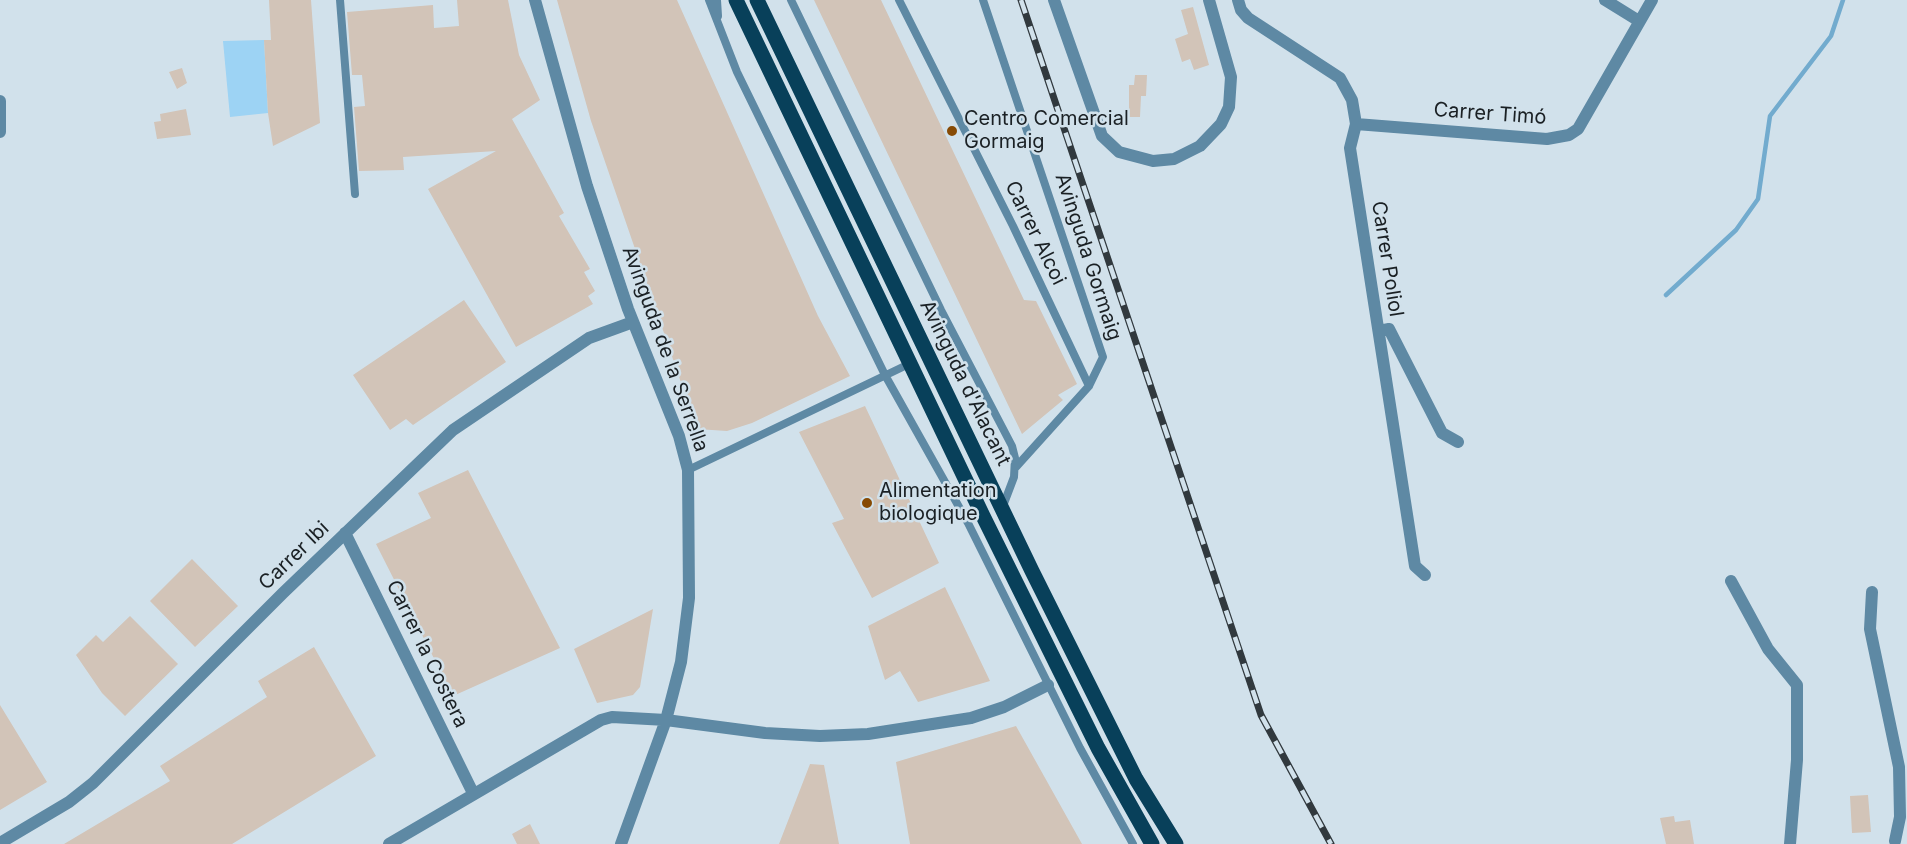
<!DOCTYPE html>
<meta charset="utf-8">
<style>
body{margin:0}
canvas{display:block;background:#d1e1eb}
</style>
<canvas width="1907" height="844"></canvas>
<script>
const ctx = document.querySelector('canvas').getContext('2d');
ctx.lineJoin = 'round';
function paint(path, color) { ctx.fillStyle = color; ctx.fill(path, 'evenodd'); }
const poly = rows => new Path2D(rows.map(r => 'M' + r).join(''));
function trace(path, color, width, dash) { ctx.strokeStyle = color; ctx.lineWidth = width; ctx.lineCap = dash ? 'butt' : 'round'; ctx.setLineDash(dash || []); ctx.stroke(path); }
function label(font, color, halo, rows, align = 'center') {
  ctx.font = font + ' Inter,sans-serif'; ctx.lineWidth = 5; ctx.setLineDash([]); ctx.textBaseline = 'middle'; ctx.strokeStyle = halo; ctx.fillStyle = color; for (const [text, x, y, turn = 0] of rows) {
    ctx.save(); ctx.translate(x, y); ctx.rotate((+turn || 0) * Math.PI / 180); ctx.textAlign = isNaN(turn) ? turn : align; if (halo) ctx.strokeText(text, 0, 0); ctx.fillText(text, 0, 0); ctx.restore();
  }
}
paint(poly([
 [264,40,268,113,230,117,223,41]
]), '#9dd3f4');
trace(poly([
 [1666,295,1736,230,1758,199,1770,116,1831,36,1843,0]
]), '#72abce', 4.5);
paint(poly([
 [269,0,311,0,320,123,273,146,268,113,264,40,271,40],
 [457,0,508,0,519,55,540,100,512,119,564,213,559,216,590,269,584,272,595,291,588,296,593,304,516,347,428,189,496,151,403,157,404,170,359,171,354,107,365,106,362,75,352,75,347,12,433,5,434,28,459,26],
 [557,0,677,0,818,316,850,376,752,423,727,431,697,429,591,121],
 [814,0,881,0,1024,300,1036,301,1077,384,1058,395,1063,400,1022,434],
 [1193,7,1209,65,1194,70,1190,59,1182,62,1175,39,1188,34,1181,10],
 [182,68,187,83,177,89,169,72],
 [1135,75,1147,75,1146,96,1141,96,1140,117,1129,117,1129,85,1134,85],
 [186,109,191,135,157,139,154,122,161,121,160,114],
 [464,300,506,362,413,425,406,419,390,430,353,375],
 [865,406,939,563,872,598,832,523,844,519,799,432],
 [468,470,560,648,453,696,376,544,431,518,418,493],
 [192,559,238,606,195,647,150,601],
 [945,587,990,681,918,702,900,671,885,680,868,626],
 [653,609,640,687,633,695,597,703,574,649],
 [130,616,178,664,125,716,102,693,76,655,96,635,103,642],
 [314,647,376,756,232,844,64,844,170,781,160,766,267,697,258,681],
 [0,705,47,782,0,810],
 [1016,726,1082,844,910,844,896,762],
 [810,764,824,765,839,844,779,844],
 [1868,795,1871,832,1852,833,1850,796],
 [1674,816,1675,822,1690,820,1694,844,1666,844,1660,818],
 [530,824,540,844,517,844,512,834]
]), '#d2c4b8');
trace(poly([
 [340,0,355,194],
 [709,0,737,72,885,375,968,523,1080,748,1133,844],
 [717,0,718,16],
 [791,0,941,310,1012,446,1015,458,1014,477,1003,506],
 [899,0,1013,226,1089,386],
 [983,0,1103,357,1089,386,1016,467],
 [688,470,909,364]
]), '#5e89a4', 8);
trace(poly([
 [535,0,587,186,628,309,679,436,688,470,689,598,681,662,666,720,621,844],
 [1054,0,1102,136,1119,152,1153,161,1174,159,1200,146,1221,124,1229,107,1231,77,1209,0],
 [1238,0,1241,10,1248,18,1340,78,1352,100,1356,124,1350,148,1415,566,1425,575],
 [1605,0,1639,21],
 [0,101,0,132],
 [1356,124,1547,139,1569,135,1578,129,1652,0],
 [1379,331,1389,329,1442,433,1458,442],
 [345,533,473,793],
 [1731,581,1768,649,1797,685,1797,760,1790,844],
 [1872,592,1870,629,1899,767,1900,817,1895,841],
 [0,843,69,802,93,783,283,593,453,430,589,338,633,322],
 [389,844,601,720,612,717,666,720,765,733,820,736,868,734,971,718,1004,707,1048,685]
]), '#5e89a4', 12);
trace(poly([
 [736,0,983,516,1098,748,1152,844],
 [757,0,1032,571,1136,779,1176,844]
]), '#08405a', 15);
const rail = poly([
 [1021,0,1261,715,1331,844]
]);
trace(rail, '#31393e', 7);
trace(rail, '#d1e1eb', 4.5, [14]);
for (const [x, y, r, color] of [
 [952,131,6,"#874b05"],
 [867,503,6,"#874b05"]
]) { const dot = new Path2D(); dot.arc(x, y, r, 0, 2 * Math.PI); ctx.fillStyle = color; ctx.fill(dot); trace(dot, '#d1e1eb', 2); }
label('20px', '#1a2024', '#d1e1eb', [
 ["Carrer Timó",1490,114,4],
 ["Carrer Alcoi",1035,233,64],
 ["Avinguda Gormaig",1088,257,72],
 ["Carrer Poliol",1387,259,81],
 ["Avinguda de la Serrella",665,349,70],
 ["Avinguda d'Alacant",965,383,64],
 ["Carrer Ibi",294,556,-44],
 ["Carrer la Costera",427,654,64]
]);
label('20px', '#1a2024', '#d1e1eb', [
 ["Centro Comercial",964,119],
 ["Gormaig",964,142],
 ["Alimentation",879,491],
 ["biologique",879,514]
], 'left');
</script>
